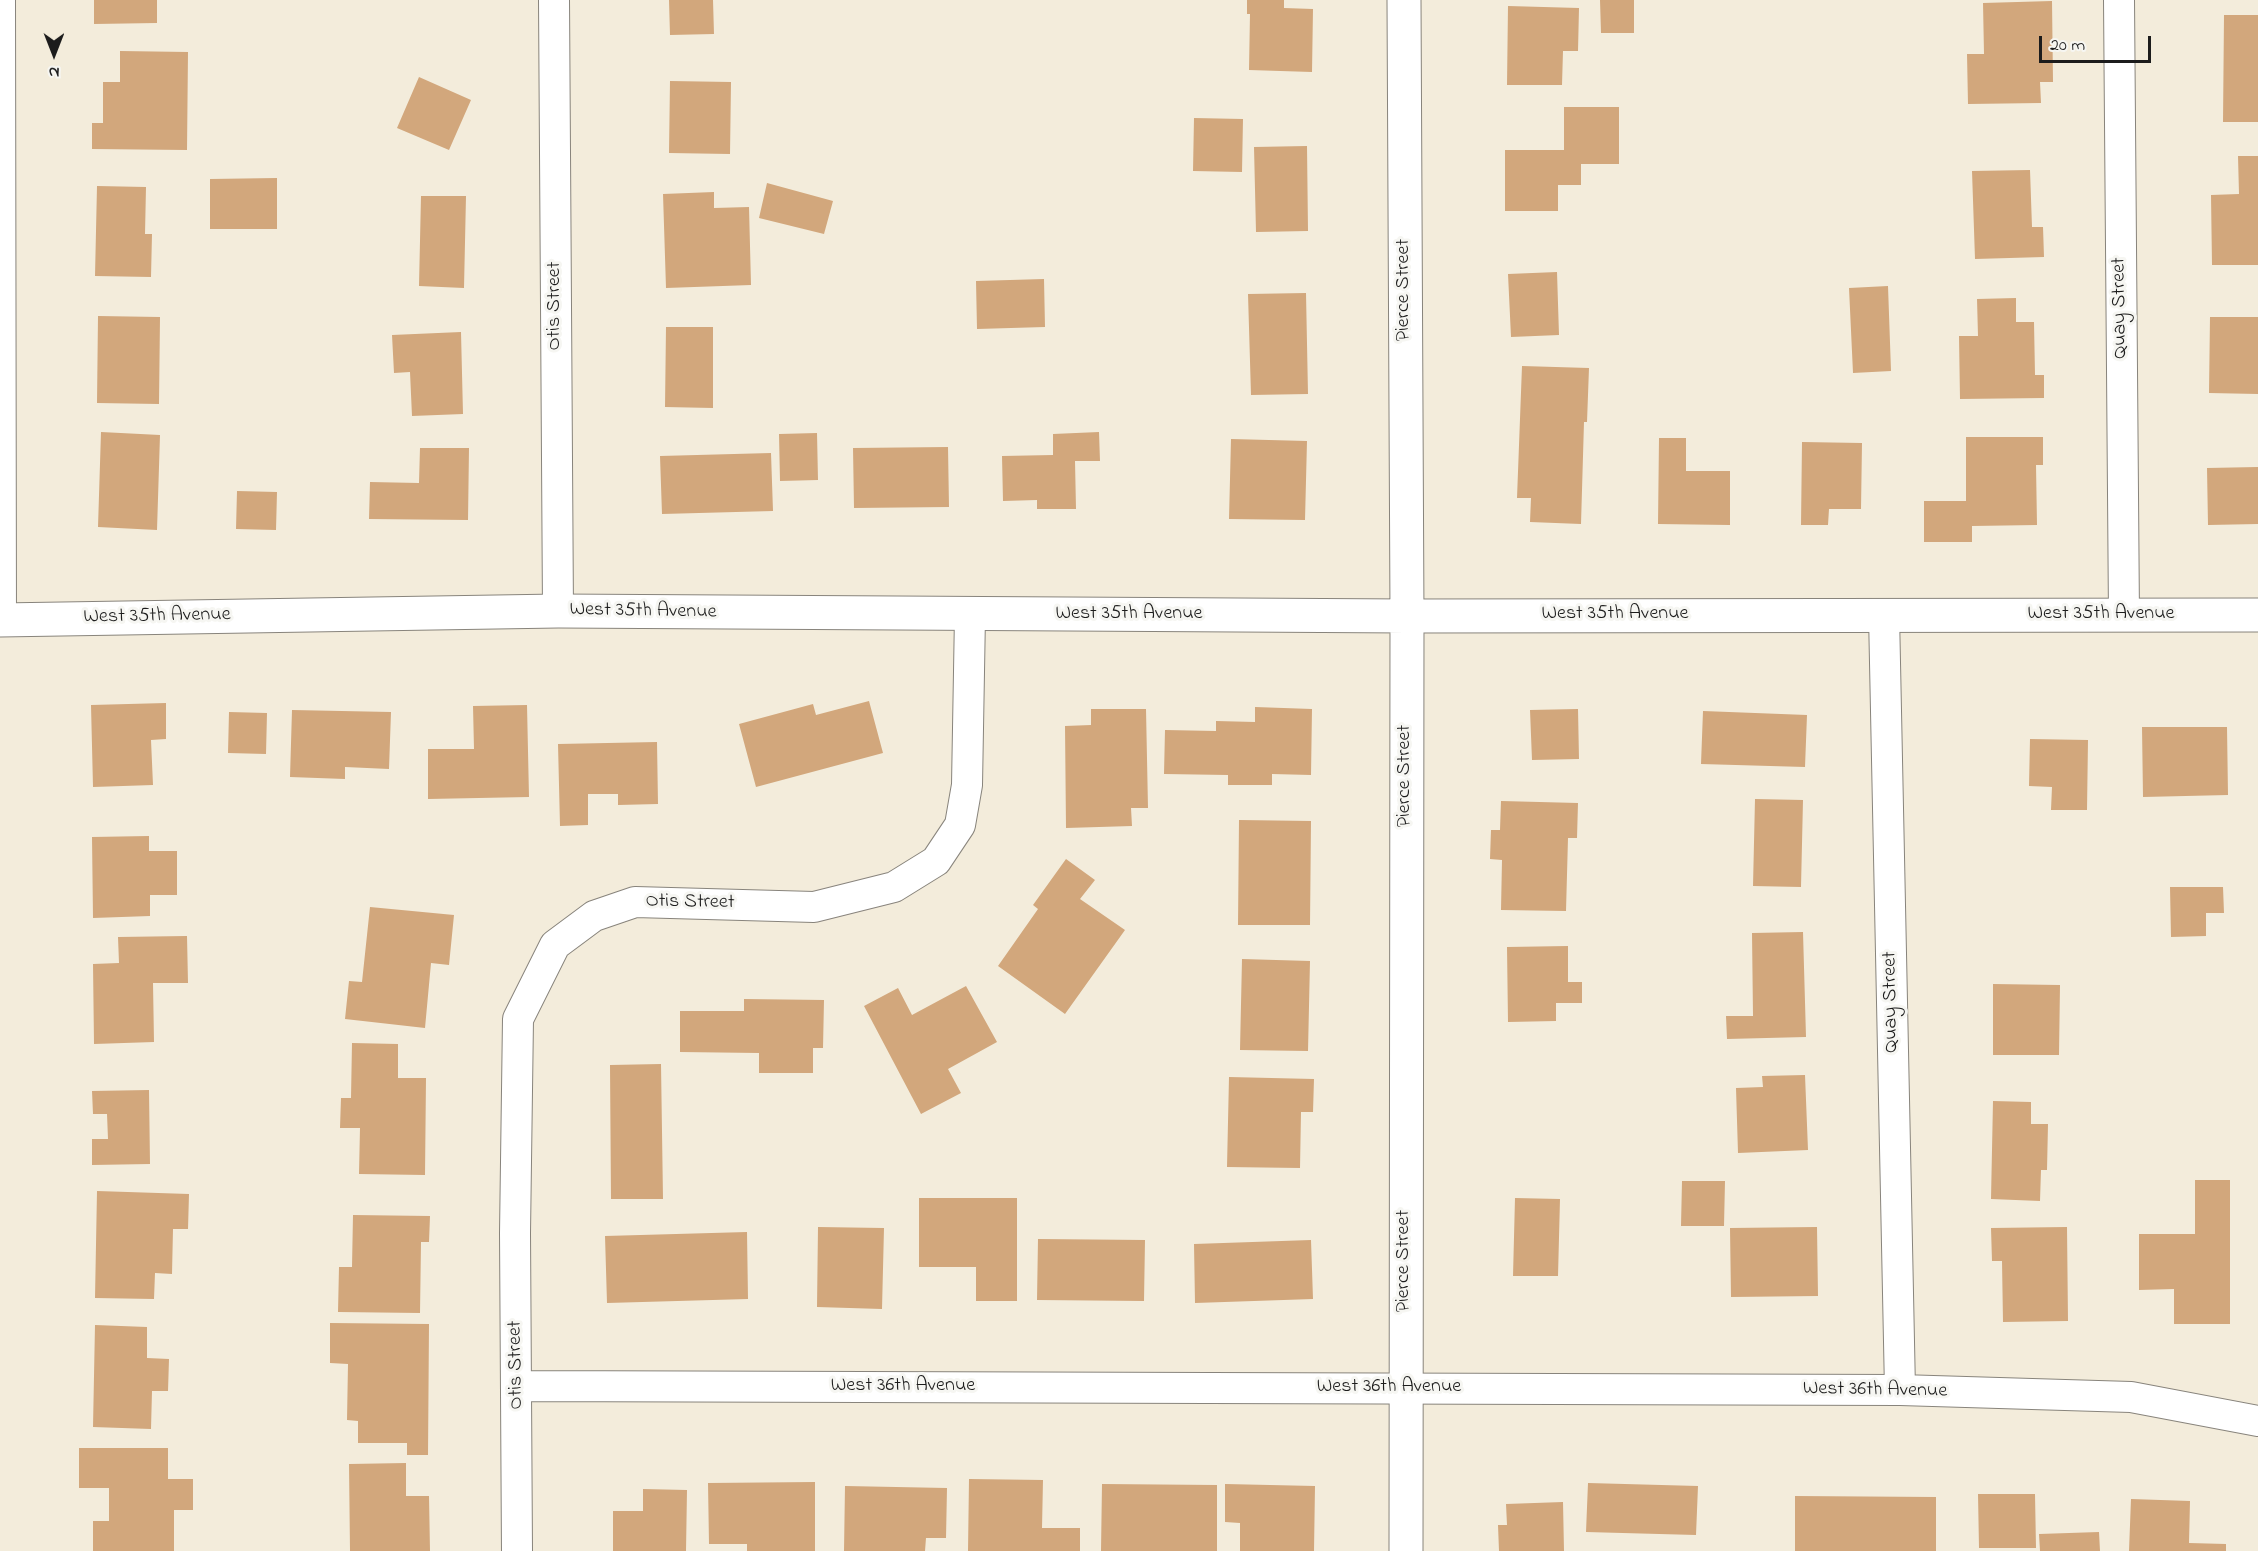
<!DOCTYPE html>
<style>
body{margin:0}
#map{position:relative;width:2258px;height:1551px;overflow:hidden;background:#f3ecdb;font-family:"Indie Flower",sans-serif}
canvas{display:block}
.north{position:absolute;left:24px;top:24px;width:60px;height:60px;-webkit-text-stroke:4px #f6f6f2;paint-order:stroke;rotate:180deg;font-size:16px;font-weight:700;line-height:24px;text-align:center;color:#1c1c1c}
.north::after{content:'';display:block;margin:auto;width:21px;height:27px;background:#1c1c1c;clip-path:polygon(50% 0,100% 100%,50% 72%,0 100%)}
.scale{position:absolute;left:2039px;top:36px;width:112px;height:27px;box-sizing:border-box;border:3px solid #1c1c1c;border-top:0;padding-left:8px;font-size:18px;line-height:21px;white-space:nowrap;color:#1c1c1c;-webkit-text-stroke:4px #f6f6f2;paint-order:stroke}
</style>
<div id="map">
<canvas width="2258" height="1551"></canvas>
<div class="north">N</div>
<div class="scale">20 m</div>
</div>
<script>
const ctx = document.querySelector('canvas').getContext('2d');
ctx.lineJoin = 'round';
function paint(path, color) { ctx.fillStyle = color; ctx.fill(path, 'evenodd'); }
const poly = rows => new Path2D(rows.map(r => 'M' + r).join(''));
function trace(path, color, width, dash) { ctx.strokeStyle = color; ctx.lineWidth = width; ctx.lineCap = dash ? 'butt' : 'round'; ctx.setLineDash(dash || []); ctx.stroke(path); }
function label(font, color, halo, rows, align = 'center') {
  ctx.font = font + ' "Indie Flower",sans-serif'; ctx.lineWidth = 6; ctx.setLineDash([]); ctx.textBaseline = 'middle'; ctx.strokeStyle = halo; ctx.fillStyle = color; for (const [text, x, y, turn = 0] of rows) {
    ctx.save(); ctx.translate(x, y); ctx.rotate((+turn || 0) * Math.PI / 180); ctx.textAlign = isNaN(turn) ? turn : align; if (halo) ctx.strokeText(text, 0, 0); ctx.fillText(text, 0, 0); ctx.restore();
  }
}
paint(poly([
 [94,0,157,0,157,23,94,24],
 [669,0,713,0,714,34,670,35],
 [1247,0,1284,0,1284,8,1313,9,1312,72,1249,70,1250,14,1247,14],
 [1600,0,1634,0,1634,33,1601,33],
 [2052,1,2053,82,2040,82,2041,103,1968,104,1967,54,1984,54,1983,3],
 [1508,6,1579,8,1578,51,1563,51,1562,85,1507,85],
 [2224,15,2258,15,2258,122,2223,122],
 [120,51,188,52,187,150,92,149,92,123,103,123,103,82,120,82],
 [419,77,471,100,449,150,397,128],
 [670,81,731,82,730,154,669,153],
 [1564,107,1619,107,1619,164,1581,164,1581,185,1558,185,1558,211,1505,211,1505,150,1564,150],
 [1194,118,1243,119,1242,172,1193,171],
 [1307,146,1308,231,1256,232,1254,147],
 [2238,156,2258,156,2258,265,2212,265,2211,195,2239,194],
 [2030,170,2032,227,2043,227,2044,257,1975,259,1972,171],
 [277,178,277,229,210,229,210,179],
 [767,183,833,201,824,234,759,218],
 [97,186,146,187,145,234,152,234,151,277,95,276],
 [714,192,714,208,749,207,751,285,666,288,663,194],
 [421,196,466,196,464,288,419,286],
 [1557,272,1559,335,1511,337,1508,274],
 [1044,279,1045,327,977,329,976,281],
 [1888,286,1891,371,1853,373,1849,288],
 [1306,293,1308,394,1251,395,1248,294],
 [2016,298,2016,322,2034,322,2035,375,2044,375,2044,398,1960,399,1959,336,1978,336,1977,299],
 [98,316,160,317,159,404,97,403],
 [2210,317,2258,317,2258,394,2209,393],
 [666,327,713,327,713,408,665,407],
 [461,332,463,414,412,416,410,372,394,373,392,335],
 [1522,366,1589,368,1587,422,1584,422,1581,524,1530,522,1531,498,1517,498],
 [101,432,160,435,157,530,98,527],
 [1099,432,1100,461,1075,461,1076,509,1037,509,1037,500,1003,501,1002,456,1053,455,1053,434],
 [817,433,818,480,780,481,779,434],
 [1966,437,2043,437,2043,465,2036,465,2037,525,1972,526,1972,542,1924,542,1924,501,1966,501],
 [1659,438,1686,438,1686,471,1730,471,1730,525,1658,524],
 [1231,439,1307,441,1305,520,1229,519],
 [1802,442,1862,443,1861,509,1829,509,1828,525,1801,525],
 [948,447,949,507,854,508,853,448],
 [420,448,469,448,468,520,369,519,370,482,419,483],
 [771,453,773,511,662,514,660,456],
 [2258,467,2258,524,2208,525,2207,468],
 [237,491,277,492,276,530,236,529],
 [869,701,883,753,756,787,739,724,813,704,816,715],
 [166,703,166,739,151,740,153,785,93,787,91,705],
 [527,705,529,797,428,799,428,749,474,749,473,706],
 [1255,707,1312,709,1311,775,1272,774,1272,785,1228,785,1228,775,1164,774,1165,730,1216,731,1216,721,1255,722],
 [1091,709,1146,709,1148,808,1131,808,1132,826,1066,828,1065,726,1091,725],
 [1578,709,1579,759,1532,760,1530,710],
 [292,710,391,712,389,769,345,767,345,779,290,777],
 [1703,711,1807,715,1805,767,1701,764],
 [229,712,267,713,266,754,228,753],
 [2142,727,2227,727,2228,795,2143,797],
 [2030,739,2088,740,2087,810,2051,810,2052,787,2029,786],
 [657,742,658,804,618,805,618,794,588,794,588,825,560,826,558,744],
 [1755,799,1803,800,1801,887,1753,886],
 [1501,801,1578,803,1577,838,1568,838,1566,911,1501,910,1502,860,1490,859,1491,830,1500,830],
 [1239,820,1311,821,1310,925,1238,925],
 [149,836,149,851,177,851,177,895,150,895,150,916,93,918,92,837],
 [1066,859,1095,880,1080,899,1125,930,1065,1014,998,966,1038,909,1033,905],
 [2170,887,2223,887,2224,913,2206,913,2206,936,2171,937],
 [370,907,454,915,449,965,431,963,425,1028,345,1019,349,981,362,982],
 [1803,932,1806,1037,1727,1039,1726,1016,1753,1016,1752,933],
 [187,936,188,983,153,983,154,1042,94,1044,93,964,119,963,118,937],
 [1568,946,1568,982,1582,982,1582,1003,1556,1003,1556,1021,1508,1022,1507,947],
 [1242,959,1310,961,1308,1051,1240,1050],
 [1993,984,2060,985,2059,1055,1993,1055],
 [966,986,997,1042,948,1069,961,1093,921,1114,864,1006,898,988,912,1015],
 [744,999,824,1000,823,1048,813,1048,813,1073,759,1073,759,1053,680,1052,680,1011,744,1011],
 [352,1043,398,1044,398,1078,426,1078,425,1175,359,1174,360,1128,340,1128,341,1098,351,1098],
 [661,1064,663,1199,611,1199,610,1065],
 [1805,1075,1808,1150,1738,1153,1736,1088,1763,1087,1762,1076],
 [1229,1077,1314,1079,1313,1112,1301,1112,1300,1168,1227,1167],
 [149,1090,150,1164,92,1165,92,1139,108,1139,107,1114,93,1114,92,1091],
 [1993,1101,2031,1102,2031,1124,2048,1124,2047,1170,2041,1170,2040,1201,1991,1199],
 [2195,1180,2230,1180,2230,1324,2174,1324,2174,1289,2139,1290,2139,1234,2195,1234],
 [1682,1181,1725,1181,1724,1226,1681,1226],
 [97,1191,189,1194,188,1229,173,1229,172,1274,155,1273,154,1299,95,1298],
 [919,1198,1017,1198,1017,1301,976,1301,976,1267,919,1267],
 [1515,1198,1560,1199,1558,1276,1513,1276],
 [353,1215,430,1216,429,1242,421,1242,420,1313,338,1312,339,1267,352,1267],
 [818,1227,884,1228,882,1309,817,1307],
 [1817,1227,1818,1296,1731,1297,1730,1228],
 [2067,1227,2068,1321,2003,1322,2002,1261,1992,1261,1991,1228],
 [747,1232,748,1299,607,1303,605,1236],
 [1038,1239,1145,1240,1144,1301,1037,1300],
 [1311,1240,1313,1299,1195,1303,1194,1244],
 [330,1323,429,1324,428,1455,407,1455,407,1443,358,1443,358,1421,347,1420,348,1364,330,1363],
 [95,1325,147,1327,147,1358,169,1359,168,1391,152,1391,151,1429,93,1427],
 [79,1448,168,1448,168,1479,193,1479,193,1510,174,1510,174,1551,93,1551,93,1521,109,1521,109,1488,79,1488],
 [406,1463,406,1496,429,1496,430,1551,350,1551,349,1464],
 [969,1479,1043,1480,1042,1528,1080,1528,1080,1551,968,1551],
 [815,1482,815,1551,747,1551,747,1544,709,1544,708,1483],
 [1588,1483,1698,1486,1696,1535,1586,1532],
 [1102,1484,1217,1485,1217,1551,1101,1551],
 [1225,1484,1315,1486,1314,1551,1240,1551,1240,1523,1225,1522],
 [845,1486,947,1488,946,1538,926,1538,925,1551,844,1551],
 [643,1489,687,1490,686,1551,613,1551,613,1511,643,1511],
 [1978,1494,2035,1494,2036,1548,1979,1548],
 [1795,1496,1936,1497,1936,1551,1795,1551],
 [2131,1499,2190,1501,2189,1543,2226,1544,2226,1551,2129,1551],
 [1563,1502,1564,1551,1499,1551,1498,1525,1507,1525,1506,1504],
 [2099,1532,2100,1551,2040,1551,2039,1534]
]), '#d2a77c');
const street = poly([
 [0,0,1,620],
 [554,0,558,611],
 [2119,0,2124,616],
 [1884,614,1900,1390],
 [518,1386,1900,1390,2131,1397,2258,1421],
 [517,1551,515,1233,518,1019,555,945,594,916,635,902,814,907,894,887,936,861,960,825,967,785,970,615]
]);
const secondary = poly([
 [1404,0,1407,616,1406,1551],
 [0,620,558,611,1407,616,2258,615]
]);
trace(street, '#88847c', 32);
trace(secondary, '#88847c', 35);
trace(street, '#fff', 30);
trace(secondary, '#fff', 33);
label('20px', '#1c1c1c', '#f6f6f2', [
 ["Pierce Street",1405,290,-90],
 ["Otis Street",556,306,-90],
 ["Quay Street",2121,308,-91],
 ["West 35th Avenue",643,612,1],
 ["West 35th Avenue",1129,615],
 ["West 35th Avenue",1615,615],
 ["West 35th Avenue",2101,615],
 ["West 35th Avenue",157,617,-1],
 ["Pierce Street",1406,776,-90],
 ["Otis Street",690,903,1],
 ["Quay Street",1892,1002,-91],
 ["Pierce Street",1405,1261,-90],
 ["Otis Street",517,1365,-91],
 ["West 36th Avenue",903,1387],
 ["West 36th Avenue",1389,1388],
 ["West 36th Avenue",1875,1391,1]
]);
</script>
